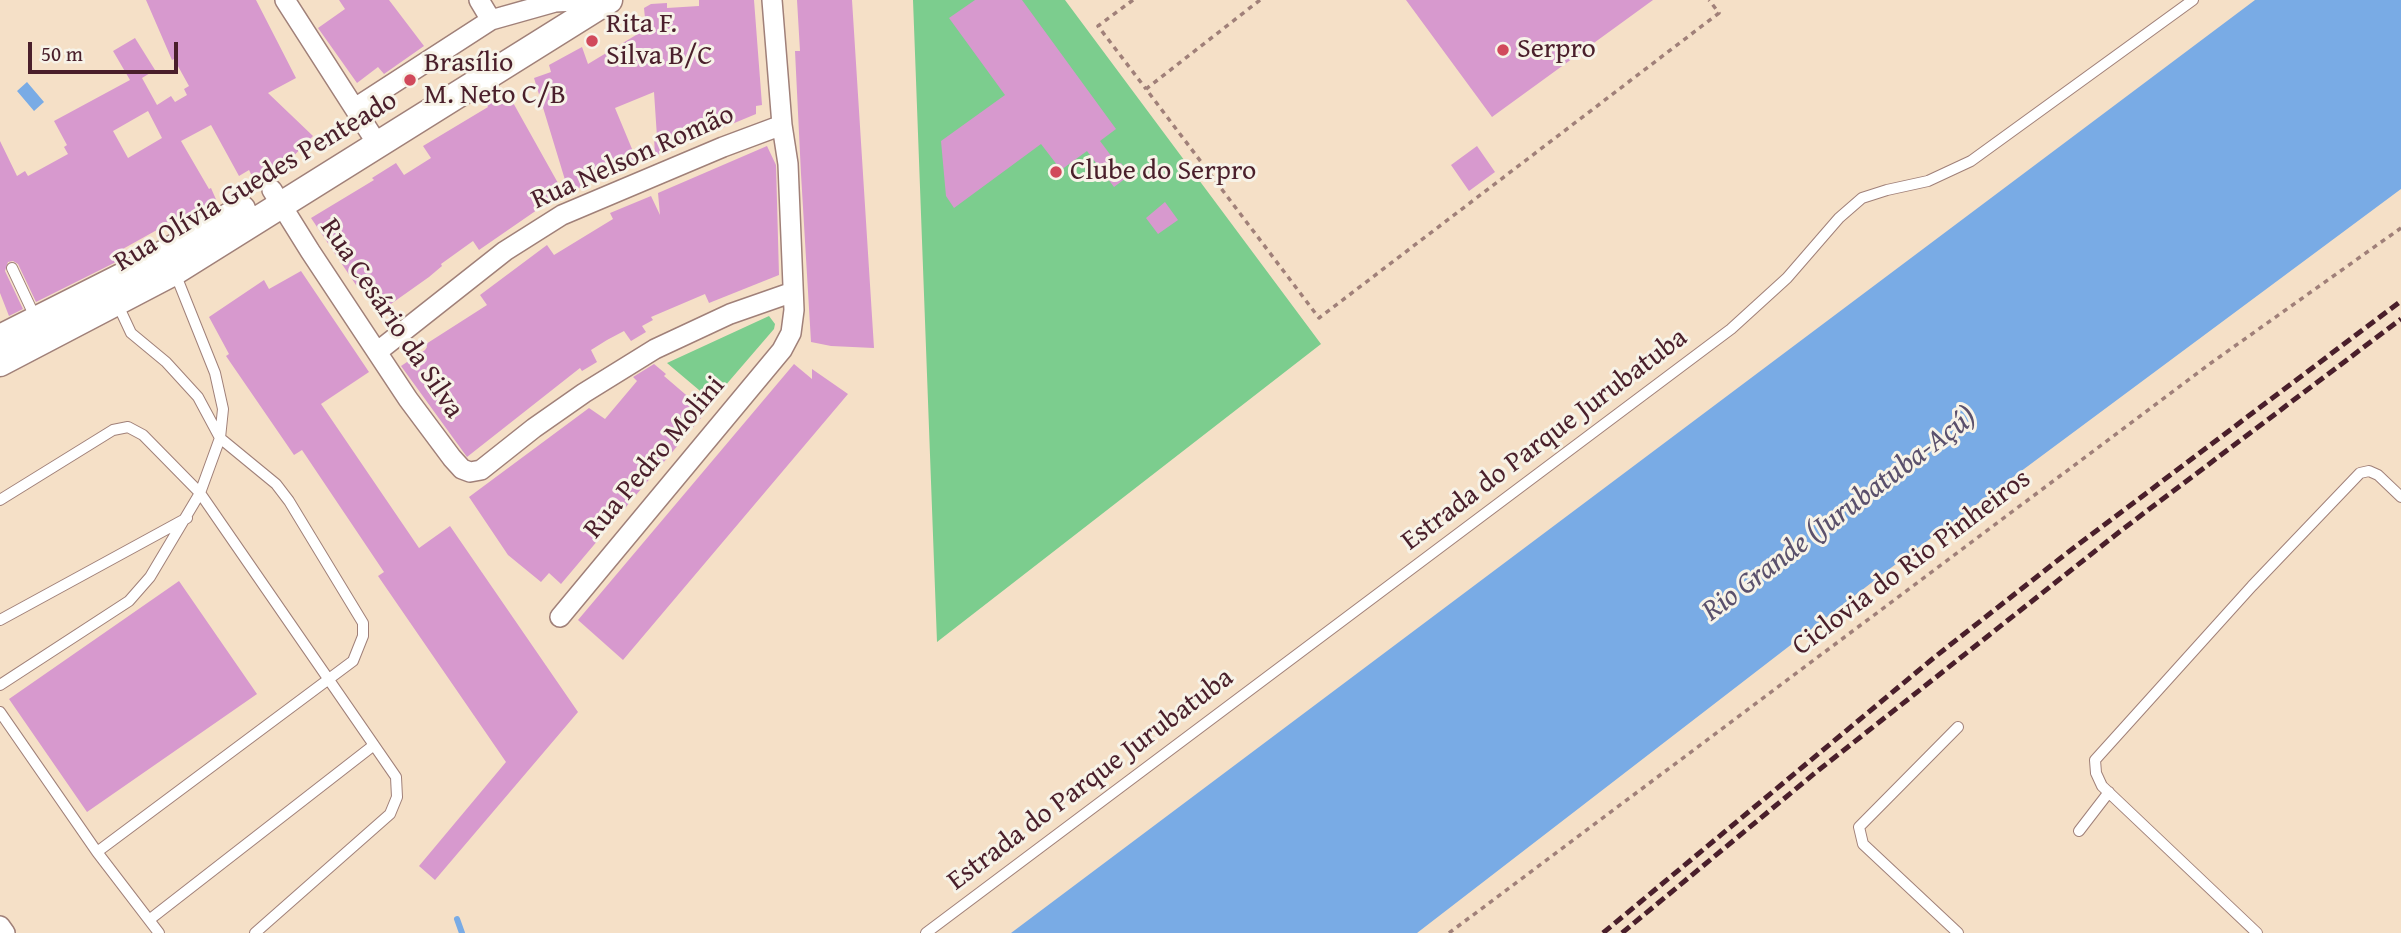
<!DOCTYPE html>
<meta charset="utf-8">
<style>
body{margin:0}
#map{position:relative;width:2401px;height:933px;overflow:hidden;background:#f5e0c7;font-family:"Gentium Book Plus",serif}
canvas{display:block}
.scale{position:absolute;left:28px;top:42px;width:150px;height:32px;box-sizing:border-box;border:4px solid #4a1f2b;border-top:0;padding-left:9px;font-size:21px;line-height:24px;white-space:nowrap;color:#4a1f2b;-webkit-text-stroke:5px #f7f3e8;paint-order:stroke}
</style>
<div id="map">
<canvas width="2401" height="933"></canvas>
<div class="scale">50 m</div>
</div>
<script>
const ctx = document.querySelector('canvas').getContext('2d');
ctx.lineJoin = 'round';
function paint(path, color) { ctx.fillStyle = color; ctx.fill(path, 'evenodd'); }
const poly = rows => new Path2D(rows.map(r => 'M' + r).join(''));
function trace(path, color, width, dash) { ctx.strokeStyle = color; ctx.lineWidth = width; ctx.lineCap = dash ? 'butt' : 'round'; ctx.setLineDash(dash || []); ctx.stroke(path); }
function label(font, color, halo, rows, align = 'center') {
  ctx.font = font + ' "Gentium Book Plus",serif'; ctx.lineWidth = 6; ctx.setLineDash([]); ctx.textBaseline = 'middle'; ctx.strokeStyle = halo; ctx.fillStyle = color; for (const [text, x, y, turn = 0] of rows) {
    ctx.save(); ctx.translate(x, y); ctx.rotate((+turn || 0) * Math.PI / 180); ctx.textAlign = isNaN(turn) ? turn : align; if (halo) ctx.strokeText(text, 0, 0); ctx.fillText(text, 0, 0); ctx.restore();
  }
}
paint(poly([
 [913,0,1065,0,1321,344,937,642],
 [769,316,775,324,774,329,712,401,667,363]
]), '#7ccd8e');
paint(poly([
 [2255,0,2401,0,2401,189,1888,570,1417,933,1011,933],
 [27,82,44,102,34,111,17,91]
]), '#79abe5');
trace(poly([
 [457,919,462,933]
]), '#79abe5', 6);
paint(poly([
 [146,0,256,0,296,78,268,93,313,136,279,171,256,184,249,170,239,176,211,125,181,141,209,189,211,188,218,204,176,227,173,221,112,255,116,262,36,302,18,264,13,261,8,262,5,271,23,309,9,316,0,293,0,141,17,176,25,171,28,176,68,154,64,147,67,145,54,121,130,80,113,51,135,38,155,70,142,78,157,105,171,96,175,102,187,95,184,89,189,86,174,59,172,60],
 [148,111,162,138,128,158,113,131],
 [339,0,389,0,424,46,384,74,378,67,357,83,318,28,345,9],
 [699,0,754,0,762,105,756,106,756,114,655,156,654,137,657,137,654,92,615,108,637,161,569,193,534,78,551,72,549,65,582,47,588,64,646,29,644,8,651,4,667,3,667,8,699,6],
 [797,0,852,0,874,348,831,346,811,342,801,174,795,51,800,51],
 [975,0,1022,0,1116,129,1100,141,1118,165,1121,163,1130,175,1114,187,1087,151,1061,170,1041,144,954,208,946,196,941,141,1005,95,949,18],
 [1406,0,1653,0,1492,117],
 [500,96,504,103,511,99,563,192,479,250,473,241,441,264,442,266,429,277,381,311,360,282,356,285,311,218,374,180,372,178,396,163,404,175,431,158,423,146,488,107,487,105],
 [767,146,776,165,779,275,709,303,705,294,651,317,653,320,642,326,646,332,631,341,624,331,607,340,591,350,597,362,582,371,580,368,467,457,401,366,425,350,427,347,426,344,487,305,480,295,547,245,554,255,613,219,610,213,651,196,660,215,658,193],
 [1477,146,1495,172,1469,191,1451,165],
 [1165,202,1178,220,1158,234,1146,218],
 [301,271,369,372,321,404,419,548,450,526,578,712,435,880,419,866,506,762,378,576,384,572,302,450,294,455,226,356,229,354,209,317,264,280,269,289],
 [654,364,666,374,664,376,706,412,561,584,549,573,541,582,508,555,469,497,589,408,605,419,637,381,633,377],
 [794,364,812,379,812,369,848,394,623,660,578,620],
 [179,581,257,694,87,812,9,699]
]), '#d799ce');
const service = poly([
 [12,268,36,319],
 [0,500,113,430,128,427,143,435,200,493,396,777,397,797,390,814,255,933],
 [0,620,187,518],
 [0,685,129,601,150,577,200,493,220,438,223,409,215,373,175,273],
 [0,712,97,852,159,933],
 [2079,831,2109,792],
 [97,852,353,661,363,636,363,623,289,501,276,484,220,438,198,397,166,362,131,333,117,303],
 [149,920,374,745],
 [926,933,1731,329,1787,278,1839,218,1862,198,1887,190,1928,181,1971,161,2193,0],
 [1958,933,1863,844,1859,827,1958,727],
 [2257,933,2102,786,2096,773,2095,760,2252,586,2360,473,2369,471,2378,475,2401,497]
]);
const minor = poly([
 [285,0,378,145],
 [479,0,491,20],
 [355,108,491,20,555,2,576,1],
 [272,190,310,251,408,399,452,458,462,469,470,472,481,470,534,428,584,393,655,349,730,314,793,292],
 [377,352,505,251,562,215,723,147,782,125],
 [560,617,782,350,791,333,794,310,788,164,782,125,772,0],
 [0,926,5,933]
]);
const secondary = poly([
 [0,338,135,270,242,209],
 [0,363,174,272,609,0]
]);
trace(service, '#a08079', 12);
trace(minor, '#a08079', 22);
trace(secondary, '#a08079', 29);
trace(poly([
 [1133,0,1098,26,1146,89],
 [1260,0,1146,89,1319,318,1719,13,1709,0],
 [1449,933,2211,363,2401,228]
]), '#a08079', 3.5, [5, 5]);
trace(service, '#fff', 10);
trace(minor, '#fff', 19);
trace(secondary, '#fff', 26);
trace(poly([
 [1603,933,1936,656,2067,553,2401,301],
 [1622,933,1815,773,2123,529,2401,319]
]), '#4a1f2b', 5, [10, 5]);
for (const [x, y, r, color] of [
 [592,41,7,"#d1495b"],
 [1503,50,7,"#d1495b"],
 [410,80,7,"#d1495b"],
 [1056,172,7,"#d1495b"]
]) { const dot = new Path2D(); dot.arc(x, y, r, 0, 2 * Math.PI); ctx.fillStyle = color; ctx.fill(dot); trace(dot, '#f7f3e8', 2.5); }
label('28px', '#4a1f2b', '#f7f3e8', [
 ["Rita F.",606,25],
 ["Silva B/C",606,57],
 ["Serpro",1517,50],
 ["Brasílio",424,64],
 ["M. Neto C/B",424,96],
 ["Clube do Serpro",1070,172]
], 'left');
label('28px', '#4a1f2b', '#f7f3e8', [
 ["Rua Nelson Romão",633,158,-24],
 ["Rua Olívia Guedes Penteado",256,182,-31],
 ["Rua Cesário da Silva",391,319,56],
 ["Estrada do Parque Jurubatuba",1545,440,-37],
 ["Rua Pedro Molini",655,458,-50],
 ["Ciclovia do Rio Pinheiros",1912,563,-37],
 ["Estrada do Parque Jurubatuba",1091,780,-37]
]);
label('italic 30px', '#5a506c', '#f7f3e8', [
 ["Rio Grande (Jurubatuba-Açú)",1840,515,-37]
]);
</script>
